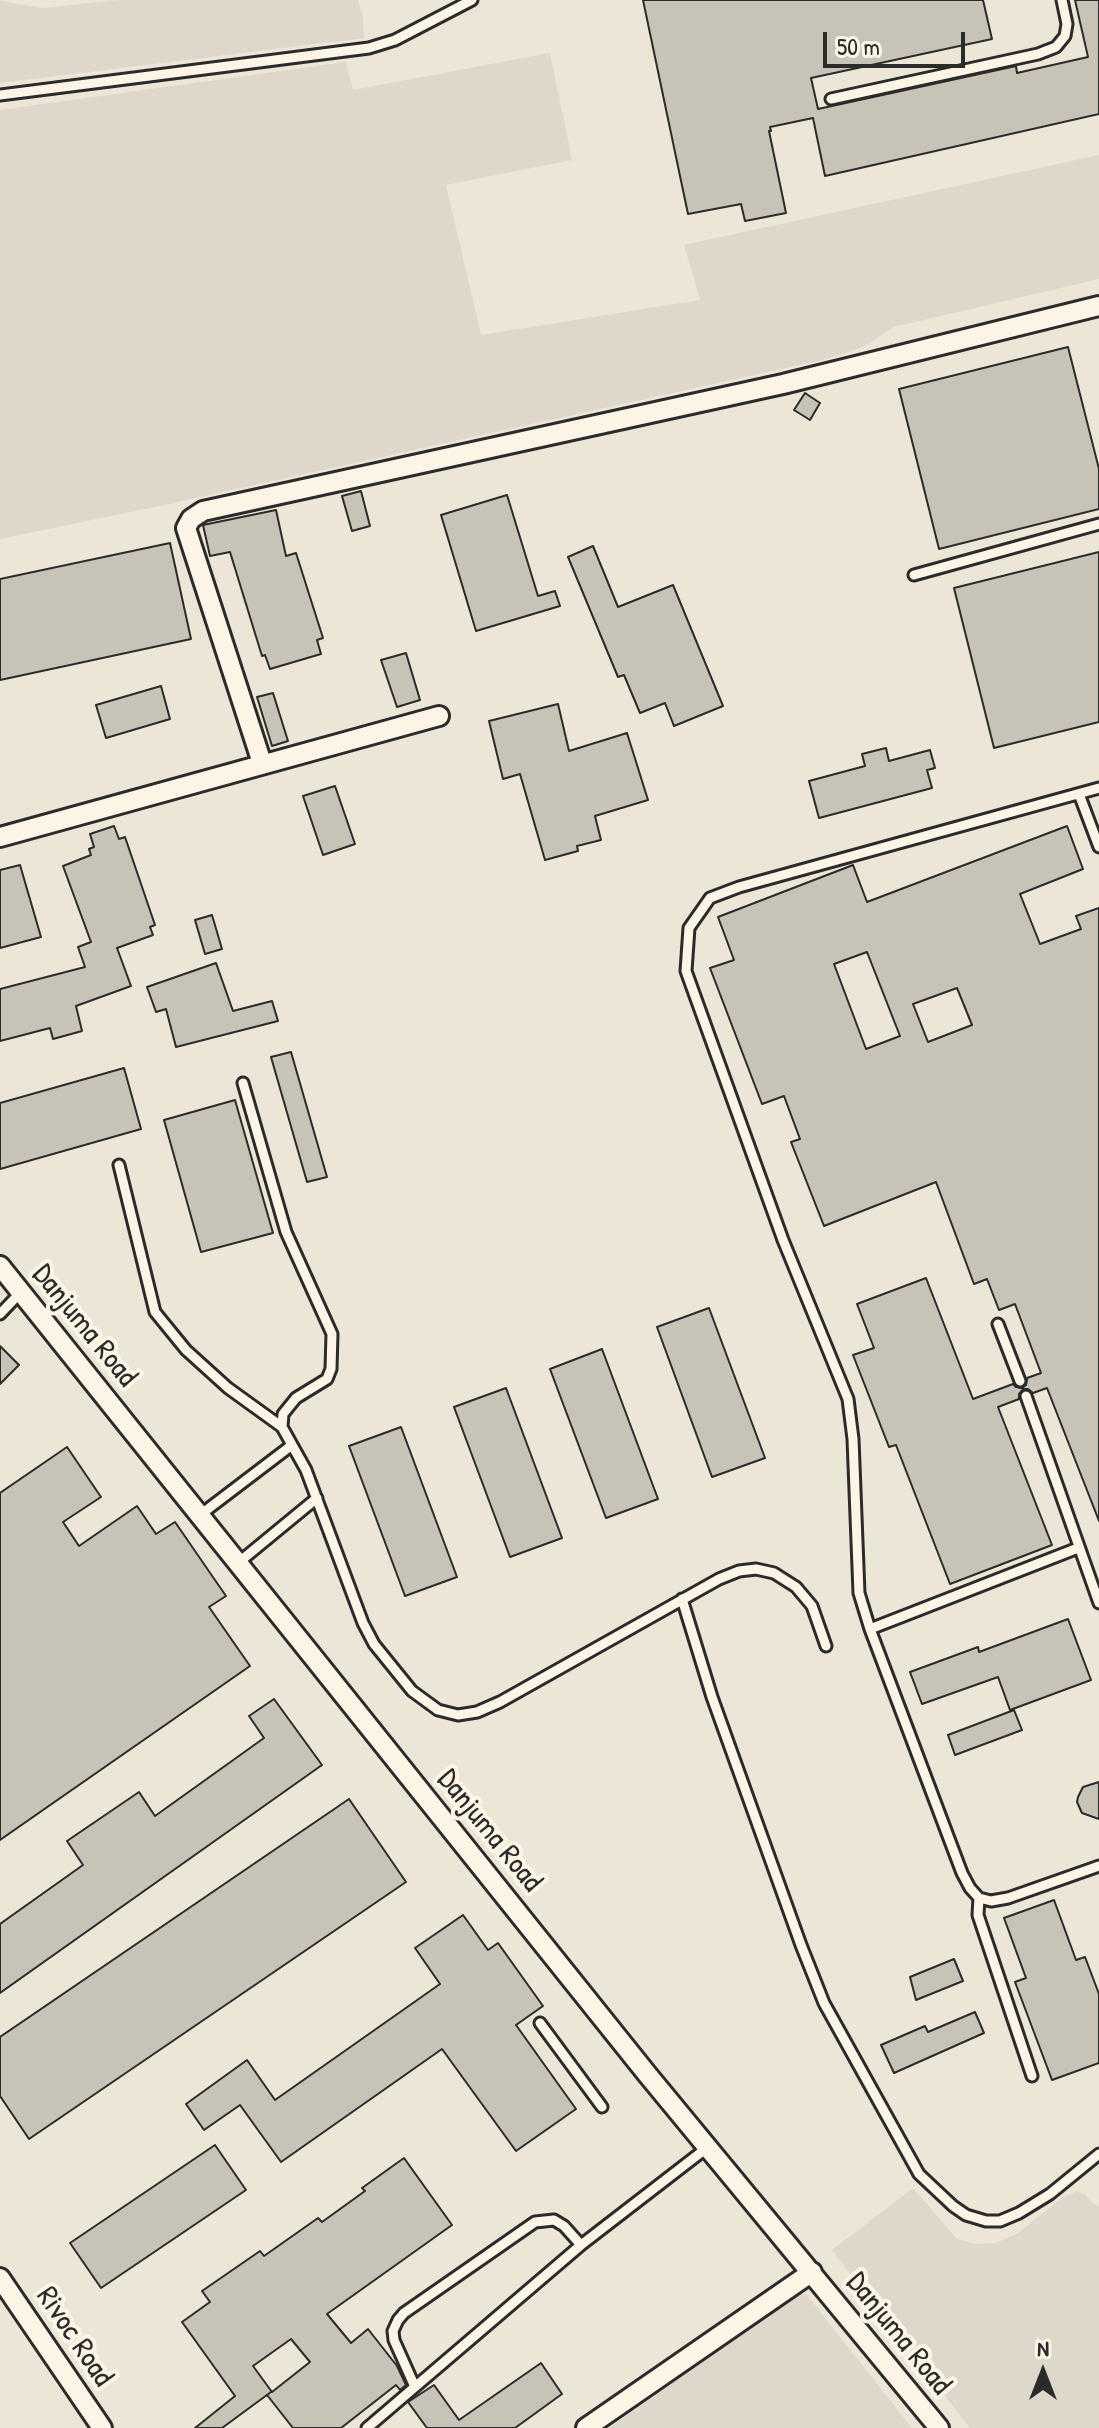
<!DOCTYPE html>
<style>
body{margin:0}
#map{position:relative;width:1099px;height:2428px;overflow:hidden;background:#fcf5e5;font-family:"Patrick Hand",sans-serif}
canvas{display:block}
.north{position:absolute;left:1003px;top:2332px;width:80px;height:80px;-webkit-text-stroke:6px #fcf5e5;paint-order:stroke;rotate:0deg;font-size:22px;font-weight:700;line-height:32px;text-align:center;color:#2b2b2b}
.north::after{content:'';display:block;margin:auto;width:28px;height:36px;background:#2b2b2b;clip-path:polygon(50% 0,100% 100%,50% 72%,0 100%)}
.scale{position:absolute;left:823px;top:32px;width:142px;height:36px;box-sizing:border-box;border:4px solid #2b2b2b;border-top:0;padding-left:10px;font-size:24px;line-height:28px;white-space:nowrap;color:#2b2b2b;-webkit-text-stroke:6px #fcf5e5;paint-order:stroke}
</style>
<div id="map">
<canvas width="1099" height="2428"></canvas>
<div class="north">N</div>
<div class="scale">50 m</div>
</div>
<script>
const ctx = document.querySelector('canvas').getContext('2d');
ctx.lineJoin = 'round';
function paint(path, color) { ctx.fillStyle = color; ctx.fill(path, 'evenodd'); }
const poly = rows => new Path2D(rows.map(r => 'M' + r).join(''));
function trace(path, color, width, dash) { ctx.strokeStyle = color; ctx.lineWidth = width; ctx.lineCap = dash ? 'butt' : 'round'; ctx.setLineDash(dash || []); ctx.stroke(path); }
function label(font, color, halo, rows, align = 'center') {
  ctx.font = font + ' "Patrick Hand",sans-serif'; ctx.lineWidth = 8; ctx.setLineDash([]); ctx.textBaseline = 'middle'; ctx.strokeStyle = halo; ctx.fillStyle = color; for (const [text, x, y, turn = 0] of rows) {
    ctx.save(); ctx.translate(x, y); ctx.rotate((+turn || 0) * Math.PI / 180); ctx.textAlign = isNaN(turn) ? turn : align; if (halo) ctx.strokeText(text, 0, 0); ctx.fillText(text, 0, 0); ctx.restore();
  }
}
paint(poly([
 [0,0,1099,0,1099,2428,0,2428]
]), '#ece6d7');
paint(poly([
 [118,0,358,0,363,17,364,38,0,83,0,1,43,8],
 [550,53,572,160,446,185,481,335,700,300,684,245,1099,155,1099,279,894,327,863,347,827,359,164,505,0,539,0,110,346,62,353,90],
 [913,2188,957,2239,976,2244,996,2243,1018,2233,1063,2197,1077,2191,1086,2195,1091,2202,1099,2206,1099,2428,970,2428,832,2250],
 [806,2294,912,2428,609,2428,799,2295]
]), '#ded8ca');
const building = poly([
 [643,0,983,0,992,39,811,78,818,109,1016,66,1017,73,1088,57,1075,0,1099,0,1099,114,825,176,813,118,770,127,771,131,769,131,786,213,745,221,741,204,688,214,643,0],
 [1068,347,1099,469,1099,509,939,549,899,389,1068,347],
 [805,393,820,403,810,420,794,410,805,393],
 [361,491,370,526,352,531,342,496,361,491],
 [507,495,538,596,555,591,560,606,476,631,441,515,507,495],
 [276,510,286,556,296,553,323,638,317,640,321,654,270,669,265,655,262,656,230,552,210,556,203,525,276,510],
 [170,543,191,639,0,680,0,579,170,543],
 [593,546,618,607,673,585,723,706,674,726,665,703,640,713,624,675,618,677,568,557,593,546],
 [1099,552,1099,722,994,748,954,588,1099,552],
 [406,653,420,700,397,707,381,660,406,653],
 [161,686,170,719,106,738,96,705,161,686],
 [273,693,288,741,272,746,257,697,273,693],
 [558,704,569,751,627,733,648,800,595,816,601,840,577,846,578,851,545,860,520,774,503,779,489,721,558,704],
 [886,748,889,761,930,750,935,768,927,770,932,788,819,818,809,781,865,766,862,754,886,748],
 [335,786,355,844,323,855,303,796,335,786],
 [114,826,119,839,125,837,155,925,150,927,153,935,117,948,131,986,76,1006,82,1031,53,1039,50,1028,0,1041,0,989,85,967,78,947,91,942,63,866,91,855,89,849,94,847,90,834,114,826],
 [1067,826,1083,869,1020,894,1040,944,1081,929,1076,916,1099,908,1099,1521,1047,1388,1033,1393,1028,1389,1023,1389,1019,1394,1019,1399,998,1407,1052,1545,950,1584,896,1445,889,1447,853,1355,874,1348,857,1304,926,1278,973,1399,1013,1384,1016,1387,1022,1388,1026,1385,1027,1378,1041,1373,1015,1304,999,1310,987,1279,974,1284,936,1182,824,1226,791,1142,800,1139,784,1096,762,1104,710,968,734,960,718,917,853,865,867,902,1067,826],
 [867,952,900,1036,866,1049,834,964,867,952],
 [957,988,972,1025,928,1042,913,1004,957,988],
 [20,865,41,937,0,948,0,870,20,865],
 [212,915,222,949,205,954,195,920,212,915],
 [216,963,233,1011,272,1001,278,1021,176,1047,166,1009,156,1012,147,987,216,963],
 [291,1052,327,1177,307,1182,271,1057,291,1052],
 [124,1068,141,1129,0,1169,0,1103,124,1068],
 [235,1100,273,1233,201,1252,164,1120,235,1100],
 [709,1308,765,1458,712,1477,657,1327,709,1308],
 [0,1346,19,1365,0,1384,0,1346],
 [602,1349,658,1499,606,1518,550,1369,602,1349],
 [506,1388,562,1538,510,1557,454,1407,506,1388],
 [401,1427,457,1577,405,1596,349,1446,401,1427],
 [67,1447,101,1497,63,1522,79,1546,137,1506,156,1534,175,1522,226,1596,209,1607,250,1666,0,1840,0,1493,67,1447],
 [1068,1619,1091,1680,1010,1710,998,1677,922,1704,910,1672,978,1647,979,1652,1068,1619],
 [274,1699,322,1765,0,1993,0,1924,83,1865,67,1841,139,1792,155,1816,264,1738,249,1716,274,1699],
 [1014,1710,1022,1730,955,1755,948,1735,1014,1710],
 [1099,1782,1099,1819,1082,1813,1077,1802,1078,1797,1083,1787,1099,1782],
 [349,1799,406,1882,29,2139,0,2096,0,2037,349,1799],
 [1054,1900,1076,1960,1085,1957,1099,1994,1099,2063,1052,2080,1015,1982,1026,1978,1004,1918,1054,1900],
 [463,1915,488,1950,498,1943,543,2006,516,2025,576,2109,516,2151,442,2049,281,2162,240,2105,204,2130,186,2104,247,2060,275,2100,440,1984,415,1948,463,1915],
 [954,1959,963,1981,916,2000,910,1977,954,1959],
 [975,2012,984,2033,894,2073,881,2045,925,2026,928,2032,975,2012],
 [215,2145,246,2190,101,2288,70,2243,215,2145],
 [404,2158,452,2225,327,2314,351,2343,368,2329,397,2366,406,2385,400,2390,396,2385,341,2428,293,2428,267,2395,271,2392,222,2428,195,2428,235,2396,182,2322,210,2302,202,2291,260,2251,264,2256,318,2218,322,2222,365,2191,362,2188,404,2158],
 [291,2339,310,2362,272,2392,253,2366,291,2339],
 [541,2363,562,2394,515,2428,427,2428,408,2402,434,2385,459,2420,541,2363]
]);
paint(building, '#c8c3b7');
trace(building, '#2b2b2b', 2);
const lane = poly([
 [0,95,369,48,395,40,472,0],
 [831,99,1038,54,1056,47,1065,36,1067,24,1062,0],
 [914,575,1099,524],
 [1099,788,739,887,710,898,689,928,686,971,783,1240,848,1399,853,1439,859,1593,870,1629,962,1873,970,1888,979,1898,991,1901,1008,1898,1099,1866],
 [1079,794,1099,847],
 [243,1083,286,1232,332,1334,331,1369,327,1379,296,1398,283,1414,282,1427,306,1470,363,1623,374,1644,412,1691,438,1710,458,1715,477,1712,500,1702,719,1579,739,1571,756,1569,774,1573,796,1587,812,1606,826,1646],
 [119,1165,155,1312,186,1350,228,1388,282,1427],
 [0,1314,21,1292],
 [998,1324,1020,1381],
 [1026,1396,1099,1603],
 [200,1515,292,1445],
 [238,1563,317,1498],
 [682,1599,712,1697,801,1945,824,2003,919,2174,953,2206,966,2215,986,2221,1000,2221,1019,2213,1050,2194,1099,2154],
 [870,1629,1078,1548],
 [979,1898,978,1915,1032,2076],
 [540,2023,602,2107],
 [415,2387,394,2340,393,2331,398,2320,404,2313,535,2222,554,2220,564,2226,581,2245],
 [367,2428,581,2245,708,2147]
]);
const street = poly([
 [262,763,186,528,191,519,203,511,783,384,1099,306],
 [0,837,439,716],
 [0,1266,647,2074,939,2428],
 [0,2278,102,2428],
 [586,2428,812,2272]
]);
trace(lane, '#2b2b2b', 15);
trace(street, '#2b2b2b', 24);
trace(lane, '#fcf5e5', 9);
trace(street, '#fcf5e5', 18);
label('30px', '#2b2b2b', '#fcf5e5', [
 ["Danjuma Road",84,1326,51],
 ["Danjuma Road",489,1831,51],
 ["Danjuma Road",898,2334,51],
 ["Rivoc Road",74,2337,56]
]);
</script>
